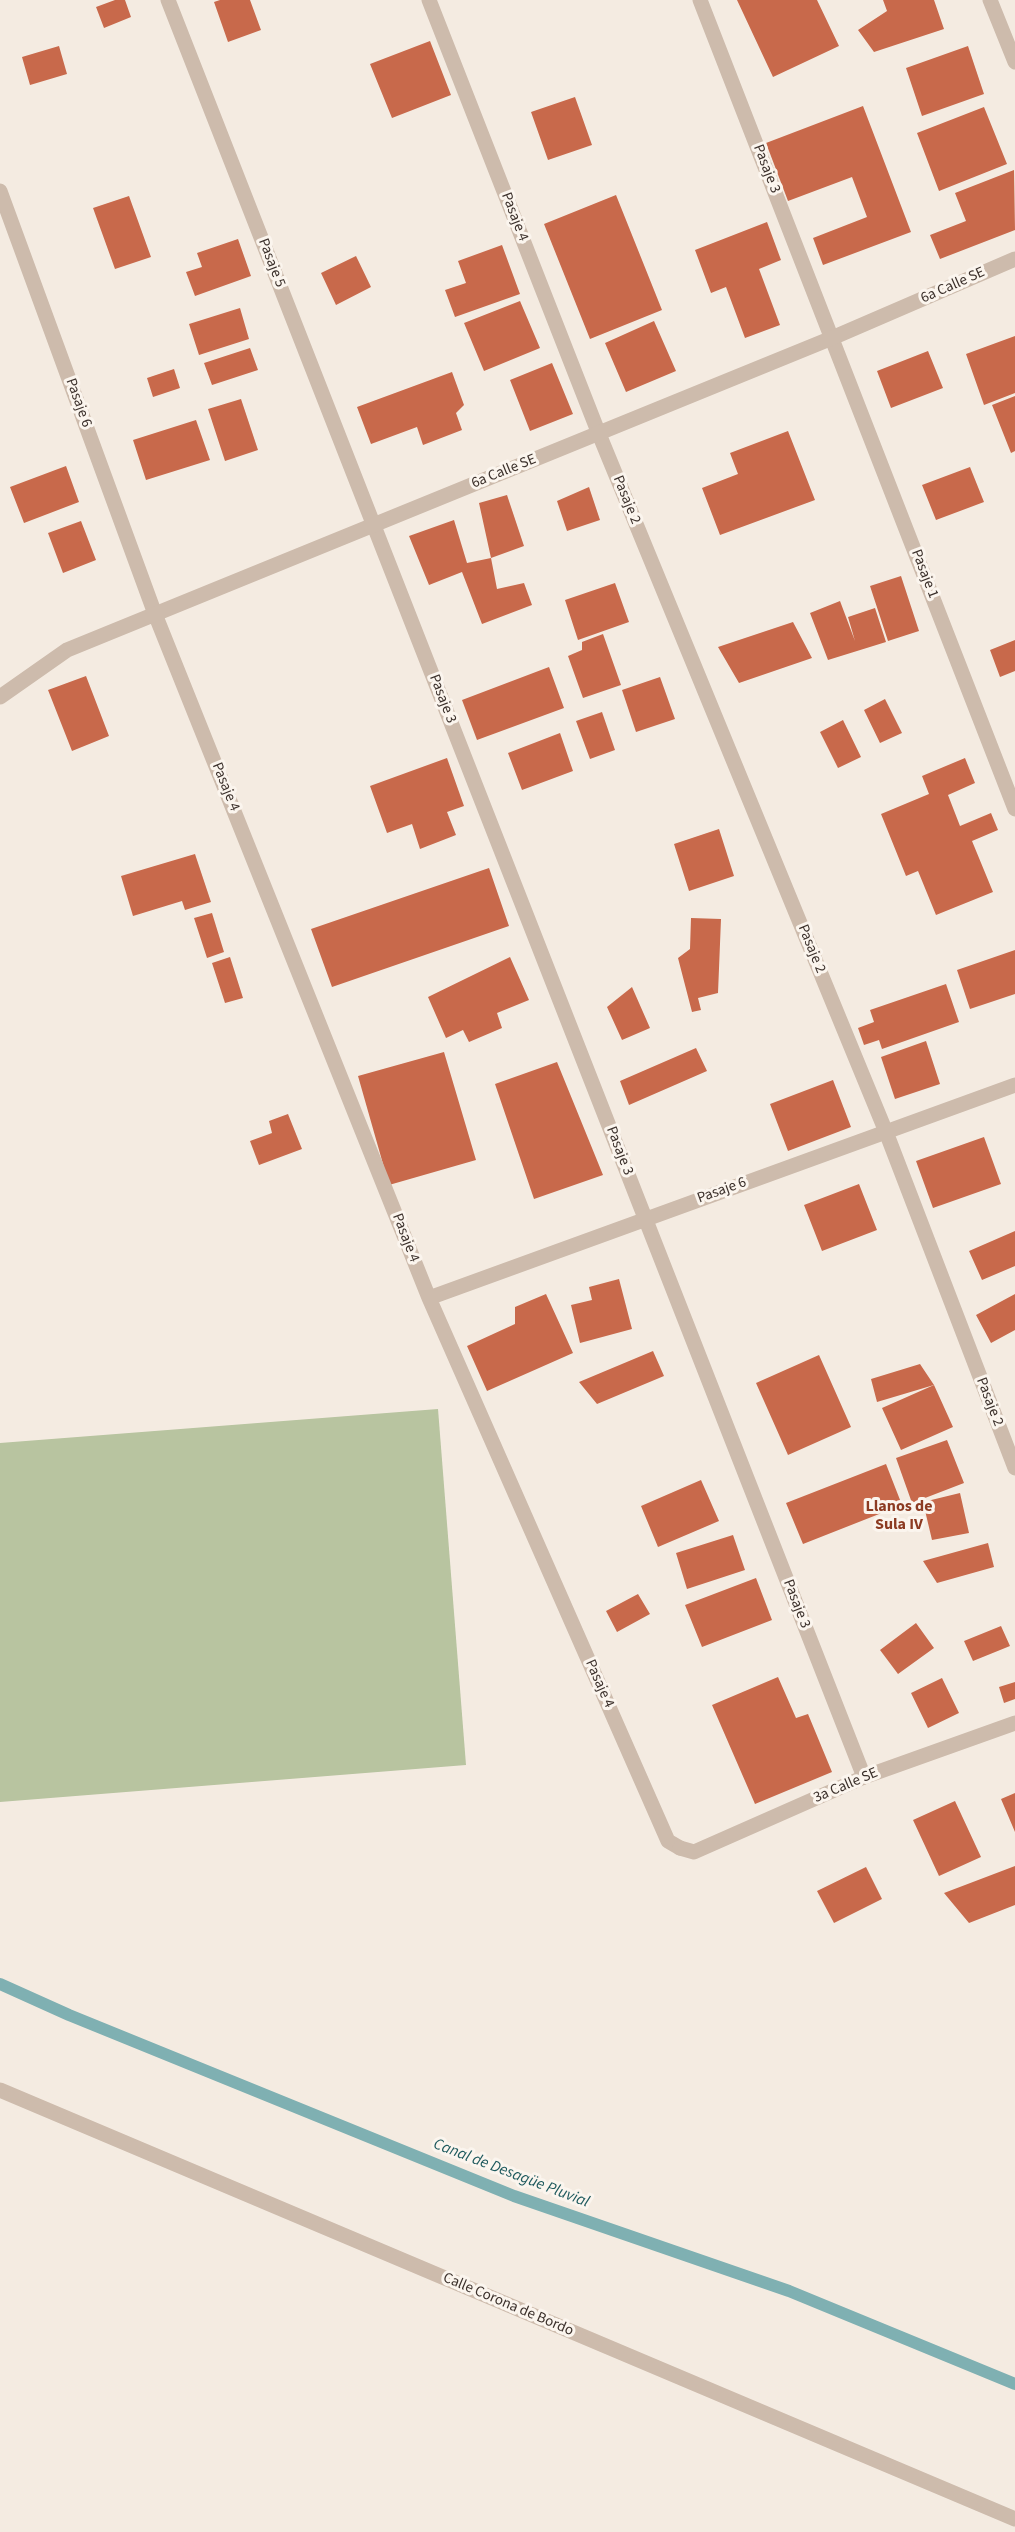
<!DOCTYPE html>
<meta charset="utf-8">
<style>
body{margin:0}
canvas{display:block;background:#f4ebe1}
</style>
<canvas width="1015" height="2532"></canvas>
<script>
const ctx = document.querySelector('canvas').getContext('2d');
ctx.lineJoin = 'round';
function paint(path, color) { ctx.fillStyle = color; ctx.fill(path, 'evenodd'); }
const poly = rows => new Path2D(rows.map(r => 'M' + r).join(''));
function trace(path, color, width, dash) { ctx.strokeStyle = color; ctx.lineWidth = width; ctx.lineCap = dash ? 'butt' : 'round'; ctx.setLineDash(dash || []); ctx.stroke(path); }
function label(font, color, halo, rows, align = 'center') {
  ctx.font = font + ' "Source Sans 3",sans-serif'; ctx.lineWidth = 6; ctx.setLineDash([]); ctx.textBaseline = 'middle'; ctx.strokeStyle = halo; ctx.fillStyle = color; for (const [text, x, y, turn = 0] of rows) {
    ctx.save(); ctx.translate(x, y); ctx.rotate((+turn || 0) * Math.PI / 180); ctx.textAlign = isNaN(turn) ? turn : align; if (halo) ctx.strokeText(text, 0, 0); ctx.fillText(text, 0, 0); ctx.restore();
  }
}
paint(poly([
 [438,1409,466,1765,0,1802,0,1443]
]), '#b8c4a0');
trace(poly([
 [0,1984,69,2015,514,2196,789,2291,1015,2384]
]), '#7fb0b2', 12);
paint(poly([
 [115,0,125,0,131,17,104,28,96,7],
 [220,0,250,0,261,30,228,42,214,2],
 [737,0,817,0,839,46,773,77],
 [883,0,934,0,944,29,874,52,858,30,887,11],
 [430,41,451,95,392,118,370,64],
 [59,46,67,74,30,85,22,57],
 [968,46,984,94,922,116,906,68],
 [575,97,592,145,548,160,531,112],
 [863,106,911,232,823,265,813,238,867,217,852,177,788,201,766,143],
 [984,107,1007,164,939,191,917,133],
 [1014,170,1015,230,940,259,930,235,966,221,955,193],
 [616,195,662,310,590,339,544,224],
 [129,196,151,257,115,269,93,208],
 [767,222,781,260,759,269,780,325,745,338,726,287,711,293,695,250],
 [238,239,251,276,195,296,186,272,202,267,197,253],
 [502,245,520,294,455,317,445,290,466,283,458,261],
 [356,256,371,287,336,305,321,273],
 [520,301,540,348,484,371,464,323],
 [240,308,249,339,199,355,189,324],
 [654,321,676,371,626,392,605,343],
 [1015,336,1015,393,984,405,966,354],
 [250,348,258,370,212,385,204,363],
 [928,351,943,388,891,408,877,371],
 [552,363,573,414,530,431,510,380],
 [174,369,180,388,153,397,147,378],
 [452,372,464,405,456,413,462,430,423,445,417,427,371,444,357,407],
 [1015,396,1015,451,1011,453,992,405],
 [241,399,258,450,225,461,208,409],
 [196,420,210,460,146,480,133,440],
 [788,431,815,500,720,535,702,488,738,474,730,453],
 [66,466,79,502,24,523,10,487],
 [970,467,984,502,936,520,922,485],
 [589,487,600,520,567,531,557,501],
 [507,495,524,546,491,558,479,503],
 [454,520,467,563,491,558,497,589,524,583,532,605,482,624,462,572,429,585,409,536],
 [81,521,96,560,63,573,48,533],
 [901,576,919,631,888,641,870,586],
 [615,583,629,622,578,640,565,600],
 [840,601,855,641,848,617,875,608,886,642,828,660,810,613],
 [793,622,812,658,739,683,718,647],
 [603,634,621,685,583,698,568,656,582,650,582,642],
 [1015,640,1015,671,1000,677,990,650],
 [549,667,564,708,477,740,462,700],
 [86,676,109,736,72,751,48,690],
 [660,677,675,719,636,732,622,690],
 [885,699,902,733,880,743,864,710],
 [602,712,615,750,590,759,576,721],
 [843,720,861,757,838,768,820,732],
 [560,733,573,771,522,790,508,753],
 [447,758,464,806,447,812,456,835,420,849,412,824,387,833,370,786],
 [965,758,975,783,948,795,960,826,991,813,998,830,972,841,993,892,936,915,918,871,906,876,881,814,929,794,922,776],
 [719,829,734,876,689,891,674,844],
 [195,854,211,902,185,910,182,901,133,916,121,876],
 [489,868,509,926,332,987,311,929],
 [212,913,224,952,207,958,194,918],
 [691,918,721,919,718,993,698,998,701,1010,692,1012,678,958,690,949],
 [1015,950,1015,994,970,1009,957,970],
 [230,957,243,998,225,1003,212,963],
 [510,957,529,1000,497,1013,502,1028,469,1042,463,1030,446,1038,428,997],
 [946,984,959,1022,882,1049,879,1040,864,1045,858,1028,874,1022,870,1010],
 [632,987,650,1028,622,1040,607,1007],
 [926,1041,940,1084,895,1099,881,1057],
 [696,1048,707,1071,629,1105,620,1081],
 [444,1052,476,1160,389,1185,358,1076],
 [557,1062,603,1175,534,1199,495,1084],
 [833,1080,851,1127,788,1151,770,1104],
 [288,1114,302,1149,259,1165,250,1141,272,1133,269,1121],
 [984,1137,1001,1184,933,1208,916,1161],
 [859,1184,877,1230,822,1251,804,1205],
 [1015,1231,1015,1266,982,1280,969,1251],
 [619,1279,632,1329,580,1343,571,1305,592,1300,589,1287],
 [546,1294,573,1353,487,1391,467,1346,515,1324,515,1307],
 [1015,1294,1015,1330,991,1343,976,1315],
 [653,1351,664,1376,597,1404,579,1382],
 [819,1355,851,1427,788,1455,756,1383],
 [920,1364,934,1385,877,1402,871,1379],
 [934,1385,953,1427,901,1450,882,1408],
 [947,1440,964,1483,912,1503,896,1458],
 [886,1464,902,1505,803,1544,786,1503],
 [701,1480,719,1521,658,1547,641,1506],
 [960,1493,969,1533,932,1540,923,1502],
 [733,1535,745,1570,687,1589,676,1553],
 [988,1543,994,1567,937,1583,923,1561],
 [756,1578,772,1620,702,1647,685,1605],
 [638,1594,650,1614,617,1632,606,1611],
 [916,1623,934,1648,898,1674,880,1650],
 [1001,1626,1010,1646,973,1661,964,1641],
 [778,1677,796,1718,808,1714,832,1772,755,1804,712,1705],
 [942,1678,959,1713,928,1728,911,1693],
 [1015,1682,1015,1699,1004,1703,999,1687],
 [1015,1793,1015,1832,1001,1799],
 [955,1801,981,1857,939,1876,913,1820],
 [1015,1866,1015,1905,969,1923,944,1893],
 [866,1867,882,1899,834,1923,817,1891]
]), '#c8694b');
trace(poly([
 [168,0,864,1777],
 [429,0,599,434,886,1132,1015,1468],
 [700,0,1015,809],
 [0,191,155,614,429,1298,668,1841,680,1848],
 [429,1298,1015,1085]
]), '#cdbbac', 15);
trace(poly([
 [990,0,1015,62],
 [0,697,67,650,832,338,1015,259],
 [680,1848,694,1852,864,1777,1015,1723],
 [0,2090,1015,2519]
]), '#cdbbac', 15);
label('15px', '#3b302b', '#fbf5ee', [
 ["Pasaje 3",766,169,69],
 ["Pasaje 4",514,217,69],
 ["Pasaje 5",271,263,69],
 ["6a Calle SE",953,286,-24],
 ["Pasaje 6",78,403,70],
 ["6a Calle SE",504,472,-22],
 ["Pasaje 2",626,500,68],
 ["Pasaje 1",924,574,69],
 ["Pasaje 3",442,699,69],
 ["Pasaje 4",225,787,68],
 ["Pasaje 2",811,949,68],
 ["Pasaje 3",619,1151,69],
 ["Pasaje 6",722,1191,-20],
 ["Pasaje 4",405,1238,69],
 ["Pasaje 2",989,1402,69],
 ["Pasaje 3",796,1604,69],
 ["Pasaje 4",599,1684,66],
 ["3a Calle SE",846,1786,-23],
 ["Calle Corona de Bordo",508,2305,23]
]);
label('bold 16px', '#8c3b22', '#fbf5ee', [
 ["Llanos de",899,1507],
 ["Sula IV",899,1525]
]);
label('italic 16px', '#1f5a5e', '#fbf5ee', [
 ["Canal de Desagüe Pluvial",511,2174,21]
]);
</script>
